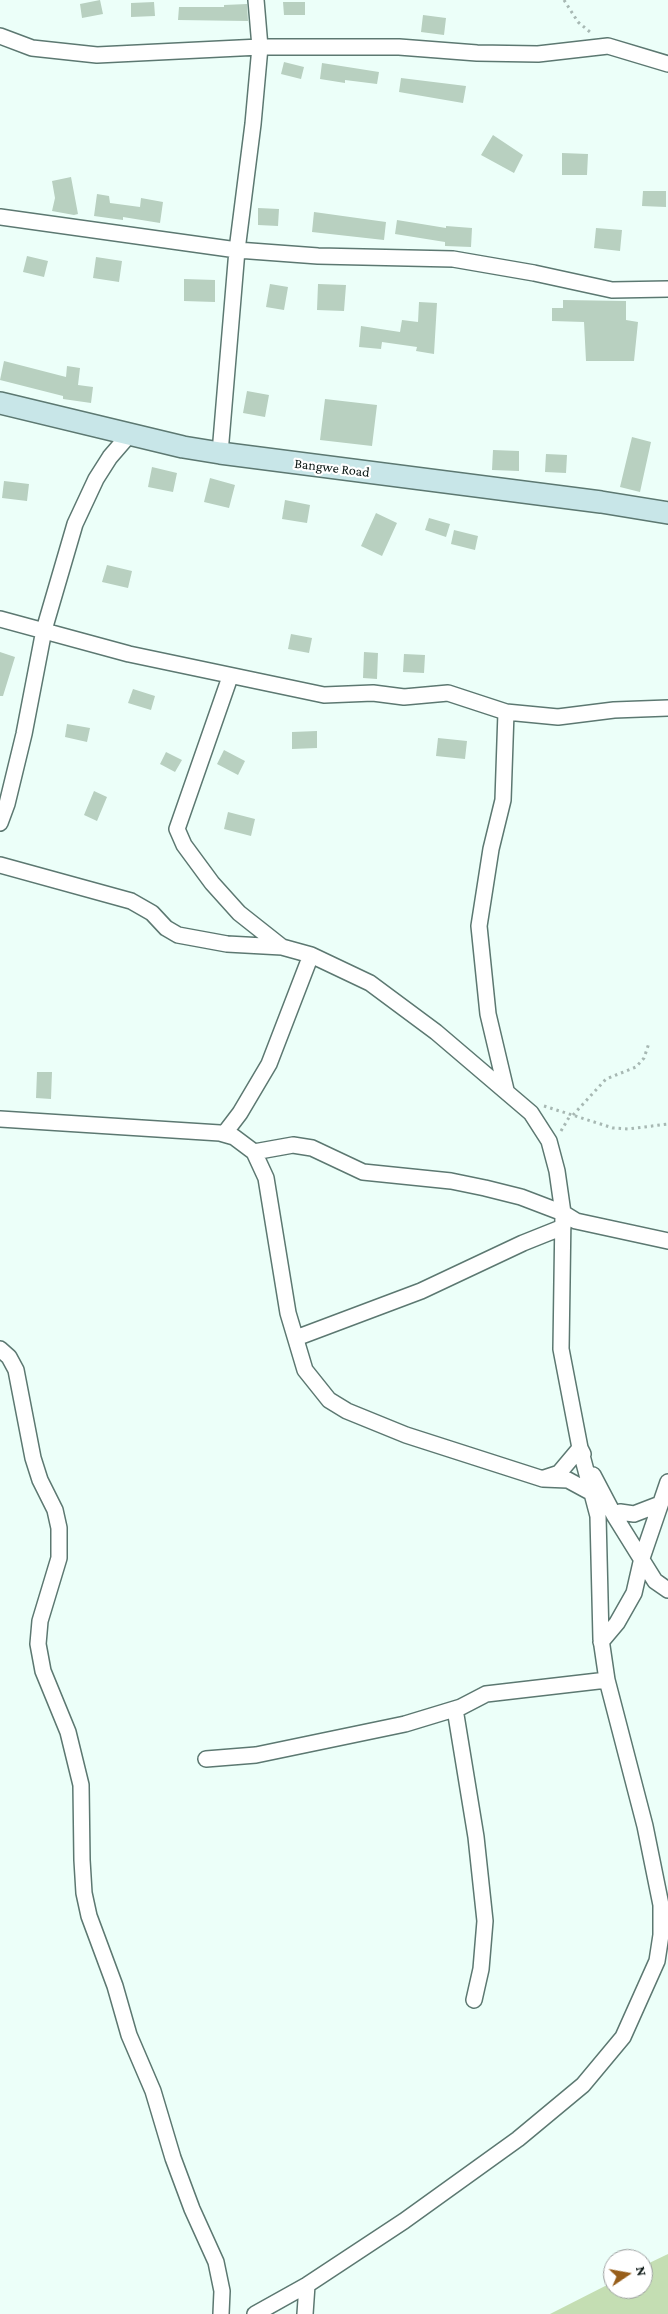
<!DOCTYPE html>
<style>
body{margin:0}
#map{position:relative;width:668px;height:2314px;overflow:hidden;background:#ecfff9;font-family:"Crimson Pro",serif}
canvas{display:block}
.north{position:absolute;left:603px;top:2249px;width:50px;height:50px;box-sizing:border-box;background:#fff;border:1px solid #9da1a0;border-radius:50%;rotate:78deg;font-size:14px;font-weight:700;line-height:20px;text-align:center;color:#091512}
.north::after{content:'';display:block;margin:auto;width:18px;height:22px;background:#975e1a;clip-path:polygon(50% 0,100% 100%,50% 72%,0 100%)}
</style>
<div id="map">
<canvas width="668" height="2314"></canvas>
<div class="north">N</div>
</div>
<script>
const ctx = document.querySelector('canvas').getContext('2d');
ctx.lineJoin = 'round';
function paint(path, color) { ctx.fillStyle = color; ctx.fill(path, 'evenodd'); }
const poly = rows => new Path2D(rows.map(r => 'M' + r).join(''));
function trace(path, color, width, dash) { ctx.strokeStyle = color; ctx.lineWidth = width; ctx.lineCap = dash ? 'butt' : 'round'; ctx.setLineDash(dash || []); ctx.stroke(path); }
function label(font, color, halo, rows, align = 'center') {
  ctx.font = font + ' "Crimson Pro",serif'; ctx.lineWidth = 4.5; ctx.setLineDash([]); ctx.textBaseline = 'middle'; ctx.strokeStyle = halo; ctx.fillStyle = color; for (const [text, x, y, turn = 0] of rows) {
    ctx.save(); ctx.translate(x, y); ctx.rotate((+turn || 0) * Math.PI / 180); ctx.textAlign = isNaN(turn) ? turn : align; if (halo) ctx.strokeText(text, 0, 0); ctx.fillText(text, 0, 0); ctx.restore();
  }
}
paint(poly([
 [668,2254,668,2314,550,2314,613,2282,613,2289,643,2289,643,2266]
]), '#c4deb3');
paint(poly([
 [100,0,103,14,82,18,80,4],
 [154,2,155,16,131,17,131,3],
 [283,2,305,2,305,15,284,15],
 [247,4,248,21,178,20,179,7,224,7,224,5],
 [423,15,446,18,444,35,421,32],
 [284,62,304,67,301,79,281,74],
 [322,63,379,72,377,84,345,80,345,83,320,79],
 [401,78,466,86,463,103,399,92],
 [493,135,523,155,514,173,481,155],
 [562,153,588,154,587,175,562,175],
 [71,177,78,214,74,215,52,211,55,198,52,181],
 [643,191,666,191,666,207,642,206],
 [97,194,109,196,110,203,140,207,141,198,163,202,160,223,123,217,123,220,94,216],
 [258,208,279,209,278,226,258,225],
 [314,212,386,222,384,240,312,232],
 [397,220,446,228,446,226,472,228,471,247,445,246,445,242,395,234],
 [596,228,622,230,620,251,594,248],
 [27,256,48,261,44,277,23,272],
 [96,257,122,261,119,282,93,278],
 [184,279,215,280,215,302,184,301],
 [270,284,288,287,284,310,266,307],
 [318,284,346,285,344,311,317,310],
 [563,300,626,301,626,320,638,322,634,361,586,361,584,322,552,321,552,308,563,308],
 [419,302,437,303,434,354,416,351,417,347,382,342,381,349,359,347,361,326,400,332,402,320,418,322],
 [4,361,66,377,67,366,80,368,78,385,93,387,91,403,63,399,63,396,0,380],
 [247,391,269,395,265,417,243,413],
 [325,399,377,405,372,446,320,440],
 [632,437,651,442,640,492,620,487],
 [493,450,519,451,519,471,492,470],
 [546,454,567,455,566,473,545,472],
 [152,467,177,473,173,492,148,487],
 [210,478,235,485,229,508,204,502],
 [4,481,29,484,27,501,2,498],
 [285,500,310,505,307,523,282,519],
 [376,513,397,523,382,556,361,546],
 [429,518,450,524,446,537,425,530],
 [454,530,478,536,475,550,451,544],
 [107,565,132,571,128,588,102,582],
 [291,634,312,638,309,653,288,649],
 [0,652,15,657,3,696,0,696],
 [364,652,378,653,377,679,363,678],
 [404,654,425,655,424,673,403,672],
 [133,689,155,696,151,710,128,703],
 [67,724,90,728,87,742,65,737],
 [317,731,317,748,292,749,292,732],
 [438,738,467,741,465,759,436,756],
 [224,750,245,761,238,775,217,764],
 [166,752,182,760,175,772,160,764],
 [94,791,107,797,97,821,84,815],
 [228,812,255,819,251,836,224,829],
 [37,1072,52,1072,51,1099,36,1098]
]), '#b8d0c0');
const street = poly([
 [0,36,32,48,97,55,260,47,399,47,477,53,538,54,608,46,668,64],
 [0,217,237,250,318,256,453,259,534,273,612,290,668,289],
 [220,453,237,250,253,124,260,47,256,0],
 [0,619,129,654,324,695,373,693,404,697,448,693,506,712,558,717,614,710,668,708],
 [230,677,177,829,184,845,212,883,239,913,282,947],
 [506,712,503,800,491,849,479,926,488,1014,506,1090],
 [0,823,7,804,24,734,44,630,75,524,96,479,110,457,129,435],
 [0,865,131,901,152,913,166,928,178,935,227,944,282,947,311,955,370,983,436,1032,531,1113,549,1141,557,1171,563,1213,561,1349,580,1448,598,1516,601,1639,607,1680,645,1826,661,1905,661,1935,657,1961,623,2037,583,2085,518,2139,404,2221,307,2285,255,2314],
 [0,1119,220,1133,234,1137,254,1152,266,1178,288,1313,305,1370,329,1400,347,1411,406,1435,543,1479,568,1480,592,1493],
 [224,1134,240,1113,269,1064,311,955],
 [254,1152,293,1145,312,1148,363,1172,451,1181,485,1188,521,1197,563,1213,576,1221,668,1241],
 [296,1338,421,1291,523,1243,563,1227],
 [0,1349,9,1357,16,1370,33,1458,40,1480,55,1510,59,1528,59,1558,40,1621,38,1644,43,1671,68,1732,81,1785,82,1860,84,1893,89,1916,115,1986,129,2035,153,2091,173,2158,192,2209,216,2262,222,2291,221,2314],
 [593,1475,614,1515,655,1581,668,1590],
 [544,1478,559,1473,580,1448,583,1454],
 [614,1515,620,1512,634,1514,660,1504],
 [601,1642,617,1623,634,1593,642,1558,668,1482],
 [455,1709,476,1837,485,1921,481,1969,474,2000],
 [206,1759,256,1755,405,1724,461,1707,486,1694,607,1680],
 [305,2314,307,2285]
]);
const secondary = poly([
 [0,403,183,447,220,453,601,502,668,513]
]);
trace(street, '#5c7871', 18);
trace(secondary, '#5c7871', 24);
trace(poly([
 [564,0,578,22,590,32],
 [544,1106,613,1128,628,1129,668,1124],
 [573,1115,606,1079,636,1067,644,1058,649,1043],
 [561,1131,571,1114]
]), '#a7b8b3', 3, [2.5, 4]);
trace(street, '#fff', 15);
trace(secondary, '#c8e6e8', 21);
label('14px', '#091512', '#fff', [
 ["Bangwe Road",332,468,7]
]);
</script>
